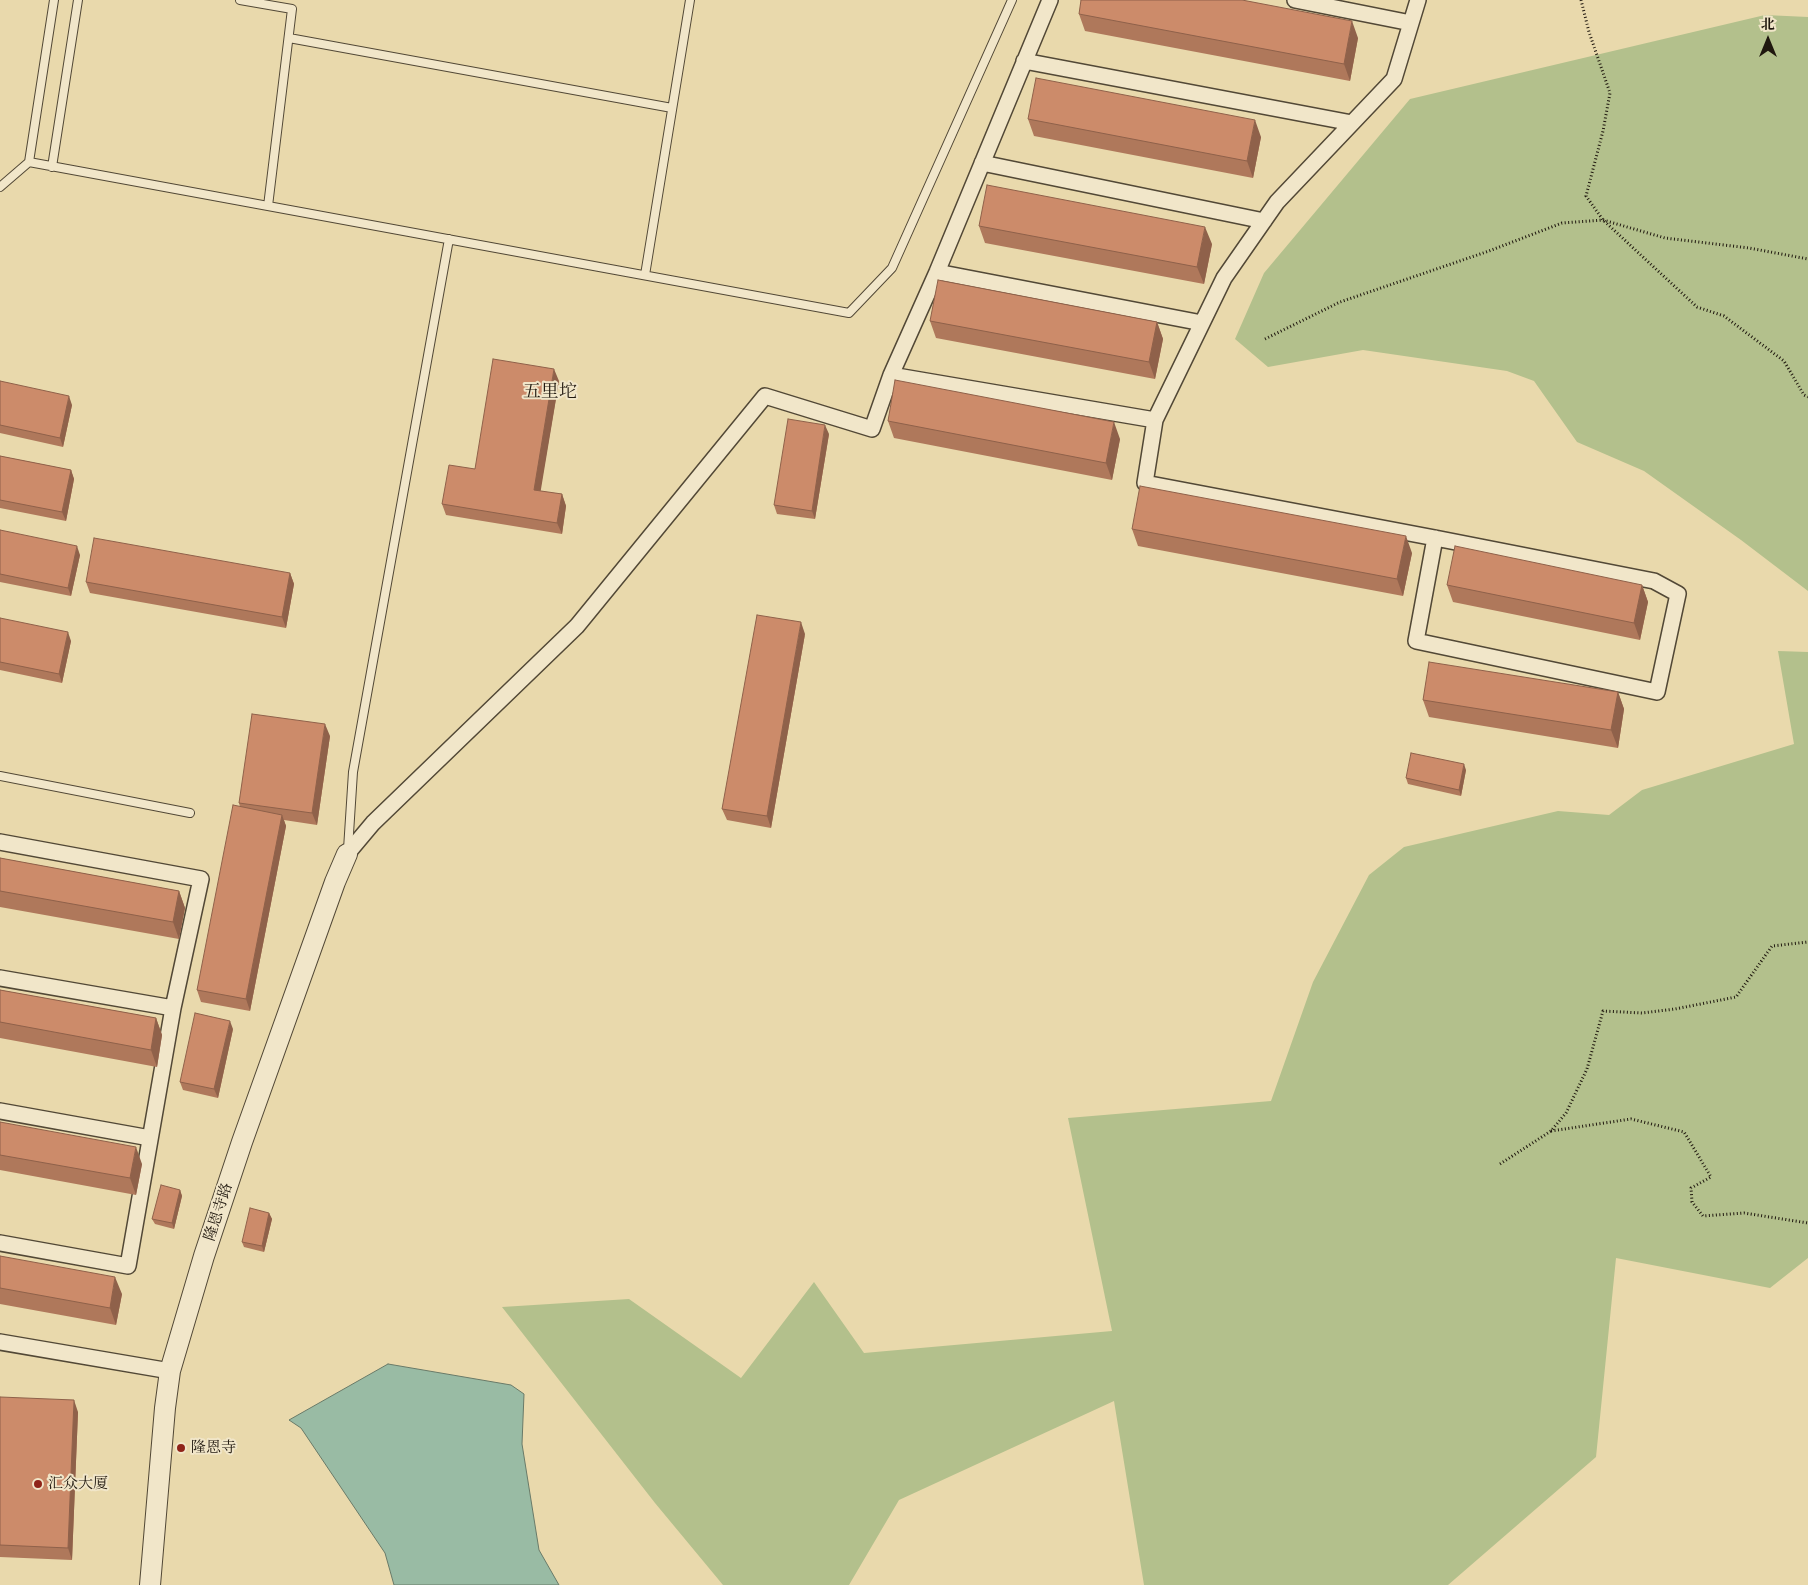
<!DOCTYPE html>
<meta charset="utf-8">
<style>
body{margin:0}
#map{position:relative;width:1808px;height:1585px;overflow:hidden;background:#e9d9ac;font-family:"IM FELL Great Primer","Noto Serif SC",serif}
canvas{display:block}
.north{position:absolute;left:1743px;top:15px;width:50px;height:50px;-webkit-text-stroke:4px #f1e6c9;paint-order:stroke;rotate:0deg;font-size:14px;font-weight:700;line-height:20px;text-align:center;color:#20180f}
.north::after{content:'';display:block;margin:auto;width:18px;height:22px;background:#20180f;clip-path:polygon(50% 0,100% 100%,50% 72%,0 100%)}
</style>
<div id="map">
<canvas width="1808" height="1585"></canvas>
<div class="north">北</div>
</div>
<script>
const ctx = document.querySelector('canvas').getContext('2d');
ctx.lineJoin = 'round';
function paint(path, color) { ctx.fillStyle = color; ctx.fill(path, 'evenodd'); }
const poly = rows => new Path2D(rows.map(r => 'M' + r).join(''));
function trace(path, color, width, dash) { ctx.strokeStyle = color; ctx.lineWidth = width; ctx.lineCap = dash ? 'butt' : 'round'; ctx.setLineDash(dash || []); ctx.stroke(path); }
function label(font, color, halo, rows, align = 'center') {
  ctx.font = font + ' "IM FELL Great Primer","Noto Serif SC",serif'; ctx.lineWidth = 4; ctx.setLineDash([]); ctx.textBaseline = 'middle'; ctx.strokeStyle = halo; ctx.fillStyle = color; for (const [text, x, y, turn = 0] of rows) {
    ctx.save(); ctx.translate(x, y); ctx.rotate((+turn || 0) * Math.PI / 180); ctx.textAlign = isNaN(turn) ? turn : align; if (halo) ctx.strokeText(text, 0, 0); ctx.fillText(text, 0, 0); ctx.restore();
  }
}
paint(poly([
 [1765,15,1808,17,1808,591,1741,540,1644,471,1577,442,1534,381,1507,371,1363,350,1268,367,1235,339,1264,273,1410,99],
 [1778,651,1808,652,1808,1258,1770,1288,1616,1258,1596,1457,1448,1585,1144,1585,1114,1401,899,1500,849,1585,723,1585,655,1503,502,1307,629,1299,741,1378,814,1282,864,1353,1112,1331,1068,1118,1271,1101,1313,982,1369,875,1404,847,1558,811,1609,815,1642,790,1794,744]
]), '#b3c08c');
const water = poly([
 [388,1364,511,1385,524,1394,522,1444,539,1550,559,1585,394,1585,385,1553,301,1428,289,1420,388,1364]
]);
paint(water, '#99bba4');
trace(water, '#697a68', 1);
const service = poly([
 [54,0,29,162,849,313,892,268,1012,0],
 [240,0,292,9,268,206],
 [289,38,672,108],
 [52,167,78,0],
 [0,187,29,162],
 [645,275,690,0],
 [0,776,190,813],
 [348,849,353,772,449,239]
]);
const minor = poly([
 [1295,0,1411,23],
 [1418,0,1394,79,1277,202,1224,278,1155,420,1145,483,1435,538,1654,581,1678,594,1657,692,1416,641,1435,538],
 [1024,61,1352,123],
 [982,163,1264,221],
 [937,272,1202,323],
 [891,375,1155,420],
 [0,842,201,879,173,1008,128,1266,0,1243],
 [347,854,373,823,577,626,765,396,872,429,891,375,937,272,1050,0],
 [0,978,173,1008],
 [0,1111,150,1138],
 [0,1342,170,1371]
]);
const tertiary = poly([
 [150,1585,165,1408,170,1371,204,1256,242,1142,335,882,347,854]
]);
trace(service, '#524836', 10);
trace(minor, '#524836', 18);
trace(tertiary, '#524836', 22);
trace(poly([
 [1581,0,1589,32,1610,93,1603,131,1586,196,1603,220,1697,307,1724,316,1784,361,1804,395,1808,397],
 [1265,339,1340,302,1489,251,1562,223,1603,220,1665,238,1749,248,1808,259],
 [1551,1131,1631,1119,1684,1132,1711,1177,1691,1188,1692,1202,1703,1216,1744,1213,1808,1223],
 [1500,1164,1551,1131,1566,1113,1587,1069,1603,1011,1642,1013,1675,1009,1736,997,1772,946,1808,942]
]), '#20180f', 3, [1, 2.5]);
trace(service, '#f1e6c9', 8);
trace(minor, '#f1e6c9', 15);
trace(tertiary, '#f1e6c9', 20);
paint(poly([
 [1079,14,1358,38,1350,81,1085,31],
 [1028,119,1261,137,1253,178,1034,136],
 [979,226,1212,244,1204,284,985,243],
 [930,321,1157,322,1163,339,1155,379,936,338],
 [0,381,72,405,63,447,0,433],
 [559,381,540,491,562,494,566,506,562,534,446,515,442,504],
 [888,421,1120,439,1112,480,894,438],
 [829,434,815,519,777,514,774,505],
 [0,456,71,470,74,479,66,521,0,508],
 [1132,529,1412,553,1403,596,1138,546],
 [0,530,80,555,71,596,0,582],
 [290,573,294,584,286,628,90,593,86,582],
 [1447,585,1642,585,1648,602,1640,640,1453,602],
 [0,618,71,641,62,683,0,670],
 [805,634,771,828,727,820,722,809],
 [1618,692,1624,709,1618,748,1429,717,1423,700],
 [330,736,317,825,284,820,286,826,250,1011,201,1002,197,990,240,807,239,803],
 [1466,770,1461,796,1408,784,1406,778],
 [0,858,179,891,185,908,179,939,0,907],
 [0,990,156,1018,162,1035,157,1067,0,1038],
 [233,1029,218,1098,183,1090,180,1082],
 [0,1122,142,1164,136,1195,0,1170],
 [180,1190,182,1196,174,1229,155,1224,152,1219],
 [269,1213,272,1219,264,1252,244,1247,242,1242],
 [0,1256,122,1294,116,1325,0,1304],
 [0,1397,78,1412,72,1560,0,1557]
]), '#af785b');
paint(poly([
 [1352,21,1358,38,1350,81,1344,64],
 [1255,120,1261,137,1253,178,1247,161],
 [1205,227,1212,244,1204,284,1197,267],
 [1157,322,1163,339,1155,379,1149,362],
 [554,369,559,381,539,501,534,490],
 [69,396,72,405,63,447,60,438],
 [1114,422,1120,439,1112,480,1106,463],
 [825,425,829,434,815,519,812,511],
 [71,470,74,479,66,521,62,512],
 [562,494,566,506,562,534,557,523],
 [1406,536,1412,553,1403,596,1397,579],
 [77,546,80,555,71,596,68,588],
 [290,573,294,584,286,628,282,617],
 [1642,585,1648,602,1640,640,1634,623],
 [801,622,805,634,771,828,767,816],
 [68,632,71,641,62,683,59,674],
 [1618,692,1624,709,1618,748,1611,730],
 [325,724,330,736,317,825,312,813],
 [1464,764,1466,770,1461,796,1459,790],
 [282,815,286,826,250,1011,246,999],
 [179,891,185,908,179,939,173,922],
 [156,1018,162,1035,157,1067,151,1050],
 [230,1021,233,1029,218,1098,214,1089],
 [136,1147,142,1164,136,1195,130,1178],
 [180,1190,182,1196,174,1229,172,1223],
 [269,1213,272,1219,264,1252,262,1246],
 [115,1277,122,1294,116,1325,110,1308],
 [74,1400,78,1412,72,1560,68,1548]
]), '#8f614a');
const building = poly([
 [1081,0,1242,0,1352,21,1344,64,1079,14,1081,0],
 [1036,78,1255,120,1247,161,1028,119,1036,78],
 [987,185,1205,227,1197,267,979,226,987,185],
 [938,280,1157,322,1149,362,930,321,938,280],
 [493,359,554,369,534,490,562,494,557,523,442,504,449,465,475,469,493,359],
 [895,380,1114,422,1106,463,888,421,895,380],
 [0,381,69,396,60,438,0,425,0,381],
 [788,419,825,425,812,511,774,505,788,419],
 [0,456,71,470,62,512,0,500,0,456],
 [1140,486,1406,536,1397,579,1132,529,1140,486],
 [0,530,77,546,68,588,0,574,0,530],
 [94,538,290,573,282,617,86,582,94,538],
 [1455,546,1642,585,1634,623,1447,585,1455,546],
 [757,615,801,622,767,816,722,809,757,615],
 [0,618,68,632,59,674,0,662,0,618],
 [1429,662,1618,692,1611,730,1423,700,1429,662],
 [252,714,325,724,312,813,239,803,252,714],
 [1411,753,1464,764,1459,790,1406,778,1411,753],
 [233,805,282,815,246,999,197,990,233,805],
 [0,858,179,891,173,922,0,891,0,858],
 [0,990,156,1018,151,1050,0,1022,0,990],
 [195,1013,230,1021,214,1089,180,1082,195,1013],
 [0,1122,136,1147,130,1178,0,1155,0,1122],
 [161,1185,180,1190,172,1223,152,1219,161,1185],
 [250,1208,269,1213,262,1246,242,1242,250,1208],
 [0,1256,115,1277,110,1308,0,1288,0,1256],
 [0,1397,74,1400,68,1548,0,1545,0,1397]
]);
paint(building, '#cc8b6a');
trace(building, '#8f614a', 1);
for (const [x, y, r, color] of [
 [181,1448,5,"#8f2418"],
 [38,1484,5,"#8f2418"]
]) { const dot = new Path2D(); dot.arc(x, y, r, 0, 2 * Math.PI); ctx.fillStyle = color; ctx.fill(dot); trace(dot, '#f1e6c9', 2); }
label('15px', '#20180f', '#f1e6c9', [
 ["隆恩寺路",219,1212,-72]
]);
label('15px', '#20180f', '#f1e6c9', [
 ["隆恩寺",191,1448],
 ["汇众大厦",48,1484]
], 'left');
label('18px', '#20180f', '#f1e6c9', [
 ["五里坨",550,393]
]);
</script>
